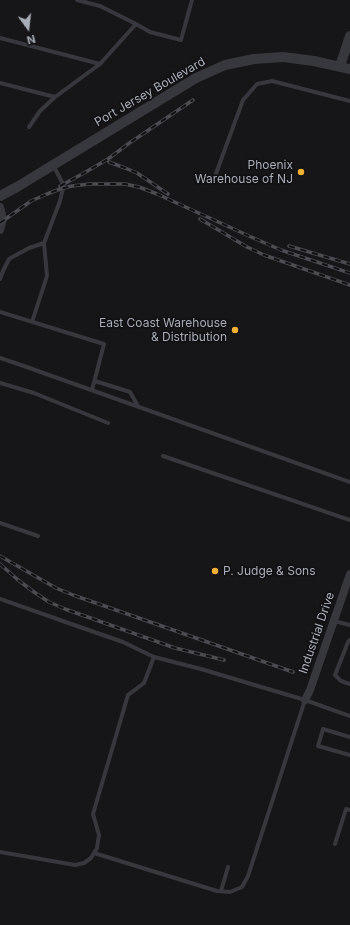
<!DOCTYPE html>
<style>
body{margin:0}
#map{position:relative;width:350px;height:925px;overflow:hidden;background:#161618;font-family:Inter,sans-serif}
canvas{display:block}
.north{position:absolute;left:8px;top:8px;width:40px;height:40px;-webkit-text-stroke:3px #111113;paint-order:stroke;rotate:165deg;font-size:11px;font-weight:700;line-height:16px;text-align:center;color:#a8adb8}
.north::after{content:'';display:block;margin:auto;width:14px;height:18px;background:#a8adb8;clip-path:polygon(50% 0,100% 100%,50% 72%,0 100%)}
</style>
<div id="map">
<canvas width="350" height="925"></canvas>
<div class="north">N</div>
</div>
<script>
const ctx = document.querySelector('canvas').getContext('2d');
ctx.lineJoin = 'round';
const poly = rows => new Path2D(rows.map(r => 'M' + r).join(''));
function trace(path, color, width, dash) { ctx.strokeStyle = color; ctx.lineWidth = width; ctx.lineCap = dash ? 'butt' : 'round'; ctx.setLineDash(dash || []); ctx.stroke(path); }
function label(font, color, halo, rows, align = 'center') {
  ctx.font = font + ' Inter,sans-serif'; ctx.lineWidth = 3.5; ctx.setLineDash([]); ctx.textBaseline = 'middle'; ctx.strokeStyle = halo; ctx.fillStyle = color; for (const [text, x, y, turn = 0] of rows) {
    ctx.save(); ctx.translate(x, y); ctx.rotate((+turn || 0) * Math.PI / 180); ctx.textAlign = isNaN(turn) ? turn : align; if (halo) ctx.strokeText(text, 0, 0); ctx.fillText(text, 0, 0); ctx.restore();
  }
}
trace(poly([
 [77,0,100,6,136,24],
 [0,38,100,64],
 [0,83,55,97],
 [29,127,40,111,55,97,100,64,136,24,150,32,181,40,192,0],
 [214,179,243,100,257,84,272,81,350,101],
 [0,279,3,271,9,259,29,248,44,243],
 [0,312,104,344,92,390],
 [32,322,47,276,44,243,60,201,63,188,63,184,53,165],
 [0,358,21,365,350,482],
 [95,381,130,392,138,406],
 [0,383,34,393,108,423],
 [163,456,350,520],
 [0,523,38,536],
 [0,599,77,626,123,642,154,657,201,669,305,700,350,716],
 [334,621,350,625],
 [350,640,348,642,335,675,341,681,350,684],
 [350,737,323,729,318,746,350,755],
 [335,844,346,809,350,810],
 [0,852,75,865,84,863,91,858,97,848,99,835,93,814,128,695,144,683,154,657],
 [94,853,217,891,230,892,242,887,248,876,305,700],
 [221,891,228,867]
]), '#37383d', 4);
trace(poly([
 [0,207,3,219,0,230],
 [305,700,310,690,350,574]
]), '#37383d', 8);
trace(poly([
 [340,66,350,36],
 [0,196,17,187,196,78,225,65,254,59,283,57,314,61,350,69]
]), '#37383d', 10);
const rail = poly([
 [109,162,125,168,137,173,168,194],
 [60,186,84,173,108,159,128,144,193,100],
 [200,219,247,247,264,255,350,285],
 [0,223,31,201,47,194,60,189,72,186,90,184,125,184,139,187,157,194,249,236,281,250,350,273],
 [289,246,350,264],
 [0,556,56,588,73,595,293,672],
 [0,564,18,580,34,592,49,602,65,609,175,648,224,660]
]);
trace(rail, '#4a4c52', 3.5);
trace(rail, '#111113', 2, [6]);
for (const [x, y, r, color] of [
 [301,172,4,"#f2b134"],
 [235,330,4,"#f2b134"],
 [215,571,4,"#f2b134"]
]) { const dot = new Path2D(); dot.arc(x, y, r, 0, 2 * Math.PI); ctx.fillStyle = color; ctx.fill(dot); trace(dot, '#111113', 1.5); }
label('12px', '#a8adb8', '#111113', [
 ["Port Jersey Boulevard",150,92,-30],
 ["Industrial Drive",317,633,-71]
]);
label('12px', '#a8adb8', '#111113', [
 ["Phoenix",293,165],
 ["Warehouse of NJ",293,179],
 ["East Coast Warehouse",227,323],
 ["& Distribution",227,337],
 ["P. Judge & Sons",223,571,"left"]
], 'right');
</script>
